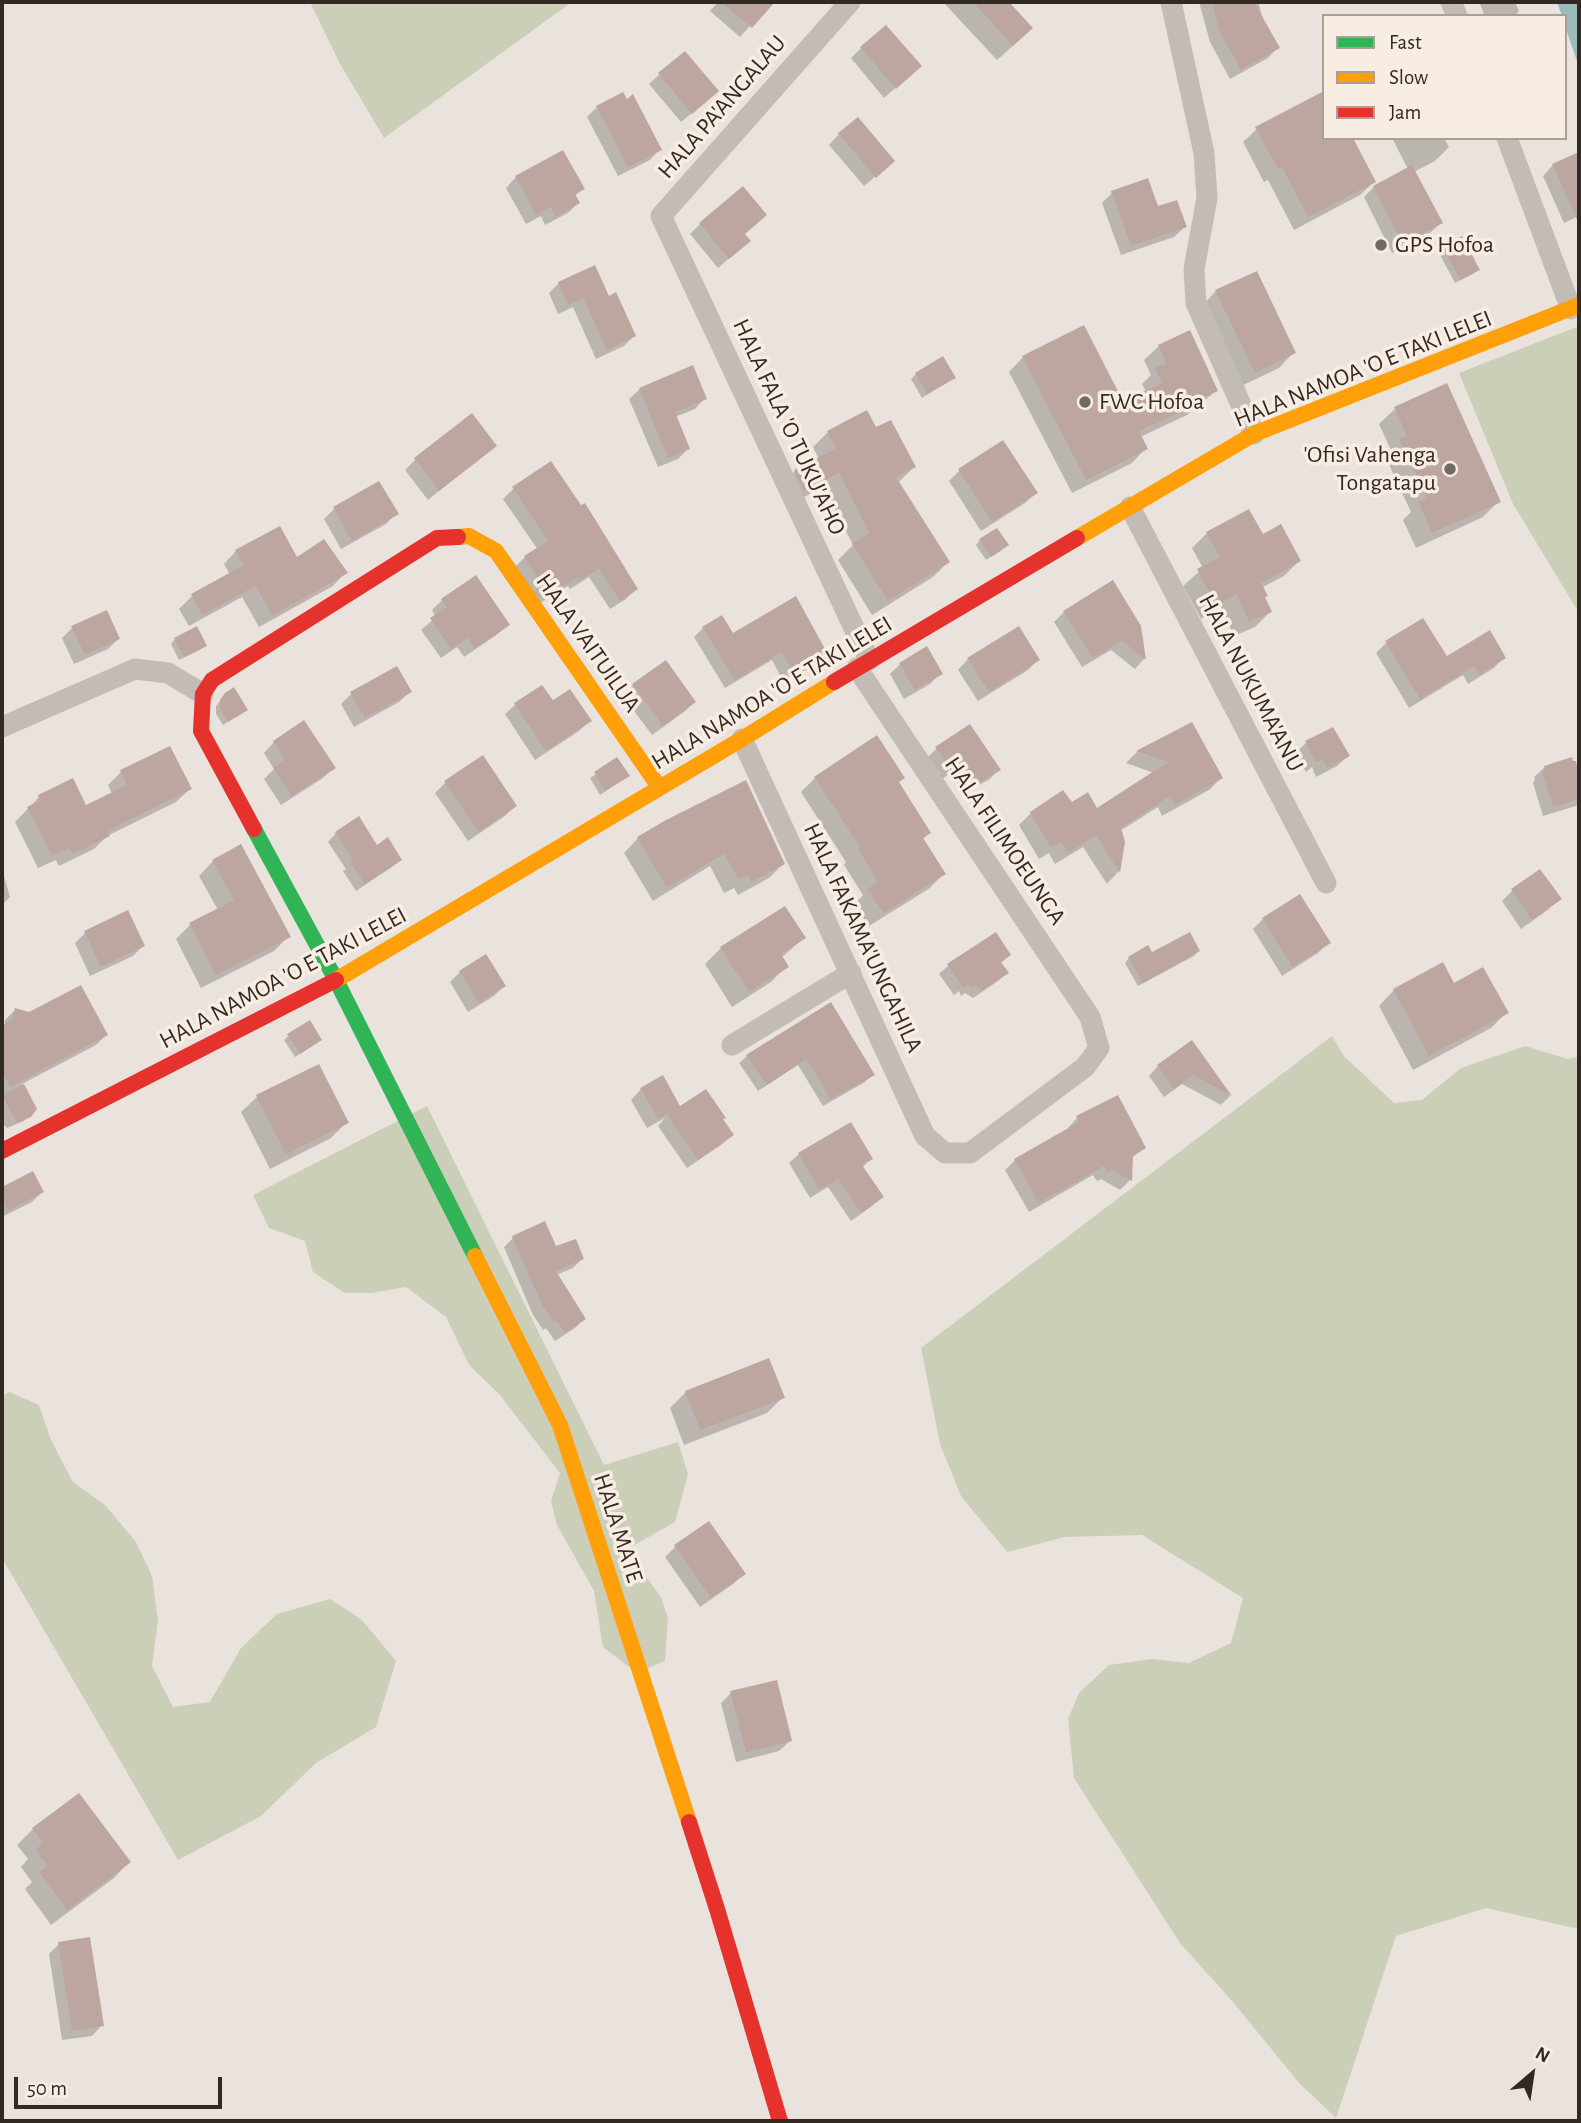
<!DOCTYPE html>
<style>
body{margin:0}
#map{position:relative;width:1581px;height:2123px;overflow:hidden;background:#eae3dd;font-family:"Alegreya Sans",sans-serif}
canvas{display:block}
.frame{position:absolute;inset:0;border:4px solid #322925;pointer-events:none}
.legend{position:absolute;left:1322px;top:14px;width:245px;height:126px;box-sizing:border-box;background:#f8ede3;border:2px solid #a99f97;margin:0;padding:9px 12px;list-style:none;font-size:21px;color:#322925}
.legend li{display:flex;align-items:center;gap:14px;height:35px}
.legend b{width:35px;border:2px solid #a99f97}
.north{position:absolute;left:1497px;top:2039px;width:70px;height:70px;-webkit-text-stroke:5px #f8ede3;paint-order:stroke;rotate:29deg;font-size:19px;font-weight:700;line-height:28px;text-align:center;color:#322925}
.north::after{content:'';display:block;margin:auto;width:24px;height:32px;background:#322925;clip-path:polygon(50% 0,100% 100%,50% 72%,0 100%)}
.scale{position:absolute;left:14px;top:2077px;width:208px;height:32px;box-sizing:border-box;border:4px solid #322925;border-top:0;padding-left:9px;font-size:21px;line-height:24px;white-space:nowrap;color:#322925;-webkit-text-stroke:5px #f8ede3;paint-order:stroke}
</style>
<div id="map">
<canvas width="1581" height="2123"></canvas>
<div class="frame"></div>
<ul class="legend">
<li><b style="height:9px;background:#30b455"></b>Fast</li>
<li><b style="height:9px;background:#ff9f0a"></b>Slow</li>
<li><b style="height:9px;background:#e5322d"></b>Jam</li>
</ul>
<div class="north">N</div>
<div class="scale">50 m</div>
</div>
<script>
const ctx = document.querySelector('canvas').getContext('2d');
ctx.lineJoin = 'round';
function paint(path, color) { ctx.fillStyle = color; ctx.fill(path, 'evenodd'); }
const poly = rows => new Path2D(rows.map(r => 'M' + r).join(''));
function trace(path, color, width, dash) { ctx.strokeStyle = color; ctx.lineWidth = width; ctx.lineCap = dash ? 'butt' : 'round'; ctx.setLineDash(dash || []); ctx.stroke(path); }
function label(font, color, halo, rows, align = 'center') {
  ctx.font = font + ' "Alegreya Sans",sans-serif'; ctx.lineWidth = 7; ctx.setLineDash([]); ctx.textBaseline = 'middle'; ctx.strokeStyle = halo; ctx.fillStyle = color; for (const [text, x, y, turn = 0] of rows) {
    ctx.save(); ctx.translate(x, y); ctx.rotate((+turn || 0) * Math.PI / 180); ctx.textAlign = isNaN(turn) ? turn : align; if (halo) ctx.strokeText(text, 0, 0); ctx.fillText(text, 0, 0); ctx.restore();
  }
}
paint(poly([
 [310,2,572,2,384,138,340,64],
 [1579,326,1579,613,1513,504,1459,373],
 [1332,1036,1344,1056,1394,1103,1422,1100,1461,1068,1525,1046,1568,1059,1579,1057,1579,1929,1486,1908,1396,1936,1336,2118,1300,2084,1232,2001,1180,1943,1074,1778,1068,1719,1079,1693,1109,1665,1152,1659,1189,1663,1231,1643,1243,1598,1142,1535,1065,1537,1007,1552,961,1496,940,1444,921,1348],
 [427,1106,604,1465,678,1442,688,1474,675,1522,631,1547,640,1568,661,1597,668,1618,665,1661,637,1673,603,1647,594,1591,557,1525,551,1501,560,1473,499,1394,469,1365,446,1317,406,1287,372,1293,345,1293,313,1272,305,1241,269,1228,253,1195],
 [10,1392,39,1405,51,1440,73,1482,105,1505,136,1542,152,1576,158,1620,152,1666,173,1707,210,1702,241,1648,277,1614,330,1599,362,1620,396,1661,376,1727,316,1763,261,1816,178,1860,2,1558,2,1395]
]), '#cbcfb7');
paint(poly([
 [1557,2,1579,2,1579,67,1565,26,1565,16,1562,16]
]), '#9abcbb');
paint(poly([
 [718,2,772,2,740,37,710,11],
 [943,2,1012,2,1009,5,1015,44,997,60],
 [1199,2,1258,2,1264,22,1278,47,1268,58,1230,79,1210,42],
 [1479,2,1515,2,1519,11,1515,16,1485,16],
 [861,48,909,76,884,98,851,58],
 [660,74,707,101,681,122,649,84],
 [597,107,660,149,650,160,618,176,587,117],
 [1257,129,1324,138,1374,182,1360,195,1294,230,1268,180,1264,182,1243,142],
 [839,134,882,171,864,186,829,145],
 [1392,138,1444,138,1449,147,1435,161,1414,172,1441,223,1430,233,1392,253,1364,197,1374,187,1408,169],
 [1579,154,1579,216,1564,223,1543,176,1553,165],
 [516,177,583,188,574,197,578,203,568,213,545,225,541,216,526,224,506,188],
 [1112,193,1157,209,1185,227,1174,237,1121,255,1102,203],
 [700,224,743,234,749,241,718,268,690,234],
 [1443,248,1478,270,1473,274,1455,283,1439,253],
 [559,283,608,298,634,336,624,346,596,359,573,307,558,314,549,293],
 [1216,291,1294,352,1279,368,1239,387,1201,307],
 [1159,346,1216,391,1187,415,1140,437,1146,448,1132,463,1072,493,1009,372,1023,357,1123,403,1146,392,1142,384,1151,375,1144,360],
 [916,374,954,378,922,398,911,379],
 [1446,386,1499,501,1483,517,1416,548,1403,520,1411,512,1385,456,1391,450,1379,424,1395,409],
 [640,389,705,398,695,409,675,417,688,449,678,459,658,467,629,399],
 [472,415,495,445,428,500,405,470,415,460],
 [876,430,914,467,898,483,948,562,933,577,872,615,838,560,853,545,823,487,789,505,780,486,795,471,819,459,813,447,828,432],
 [1003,443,1036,493,1025,503,981,531,949,481,959,471],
 [551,464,636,589,626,599,610,609,589,577,570,589,568,586,538,604,515,567,525,557,538,550,503,499,513,489],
 [334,509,396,514,386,524,341,549,324,519],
 [1207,533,1299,561,1284,576,1261,588,1270,612,1255,627,1234,636,1221,607,1201,619,1183,586,1203,568,1192,548],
 [980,540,1002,550,986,560,976,545],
 [236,551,296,559,345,573,333,586,259,627,242,597,189,626,179,609,192,596,230,575,224,564],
 [442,600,508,624,498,634,464,657,457,647,441,658,421,630,436,617,432,610],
 [1064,612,1139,627,1144,659,1135,669,1111,650,1082,667,1054,622],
 [72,628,118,639,108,649,74,664,62,638],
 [703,628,820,652,823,657,814,666,783,681,772,660,725,688,694,637],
 [175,639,205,645,200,650,179,660,171,644],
 [1386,643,1446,659,1504,657,1494,668,1468,684,1463,675,1409,708,1376,653],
 [968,659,1038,660,1028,670,978,701,958,670],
 [900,664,940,674,930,684,904,699,890,674],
 [633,685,694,702,684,712,652,735,623,696],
 [410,692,399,702,354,727,341,704,351,694],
 [226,694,245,710,223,725,216,714,216,706],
 [552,703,590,720,579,731,535,760,505,714,516,704],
 [303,723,333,768,323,778,281,805,264,779,274,769,264,753,274,742],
 [1191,725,1221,778,1209,790,1162,816,1158,807,1120,831,1123,842,1118,872,1107,884,1083,847,1055,864,1049,853,1039,859,1019,825,1031,813,1071,804,1096,811,1154,773,1126,763,1137,752],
 [970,727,999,769,990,779,963,794,952,772,942,779,927,758,936,749],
 [1333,730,1348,756,1337,766,1316,777,1312,767,1306,772,1295,753,1306,743],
 [617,760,628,776,600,795,590,778],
 [1545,767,1578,768,1579,803,1576,806,1543,816,1533,783,1535,780,1534,777],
 [121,772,190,789,176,802,107,836,94,849,59,866,56,860,38,868,15,822,39,797,85,807,112,794,108,785],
 [815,778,897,783,929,833,922,840,944,873,930,888,869,926,854,905,863,895,844,865,846,862,801,792],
 [445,783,515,806,505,816,468,841,435,793],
 [358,819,376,847,400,859,392,867,356,891,343,871,346,869,328,842,336,833],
 [638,838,783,864,769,878,738,895,734,888,724,893,710,866,653,901,624,853],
 [213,861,289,936,274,951,201,988,176,939,190,925,218,910,199,876],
 [2,869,10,897,2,905],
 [1540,871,1559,898,1549,909,1521,929,1502,901,1512,891],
 [1263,919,1328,943,1318,953,1282,976,1253,929],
 [85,933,143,946,133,956,90,976,75,943],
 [995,934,1009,955,1000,964,1006,973,998,981,973,998,965,993,961,996,959,991,954,995,939,974,948,966],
 [804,938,781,958,787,966,771,982,732,1007,705,964,721,948],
 [1198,951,1194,956,1138,986,1125,963,1129,958],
 [460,972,504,986,494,996,468,1012,450,982],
 [1453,985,1506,1013,1491,1028,1413,1070,1379,1006,1394,990],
 [830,1004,873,1074,865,1082,823,1106,798,1065,758,1091,739,1063,747,1056],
 [15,1010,106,1035,96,1045,22,1084,35,1108,24,1121,7,1128,2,1123,2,1028,4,1027,5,1020],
 [289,1035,315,1044,295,1057,284,1040],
 [1191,1043,1230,1096,1221,1105,1182,1084,1164,1097,1149,1076,1158,1066],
 [318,1066,347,1122,331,1138,270,1169,241,1112,257,1097],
 [641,1089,679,1109,721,1120,732,1135,721,1145,687,1168,658,1126,665,1118,647,1128,631,1100],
 [1077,1118,1144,1147,1131,1159,1130,1180,1120,1190,1101,1179,1097,1181,1093,1175,1029,1212,1005,1170,1015,1160,1069,1130,1068,1128],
 [799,1154,870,1159,862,1168,882,1197,872,1206,851,1221,828,1187,810,1198,789,1163],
 [33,1173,42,1192,32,1202,2,1217,2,1189],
 [513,1238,555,1249,582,1259,573,1268,556,1275,584,1319,575,1328,555,1341,546,1328,543,1330,533,1315,504,1247],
 [686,1392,783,1397,767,1413,684,1445,670,1408],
 [709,1523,744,1574,733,1584,700,1607,665,1557,675,1547],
 [731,1693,790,1741,779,1751,736,1762,721,1703],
 [33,1829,129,1862,114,1878,51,1925,25,1889,32,1882,21,1867,28,1859,17,1845],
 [59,1944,102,2025,92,2036,62,2040,49,1954]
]), '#0003');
paint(poly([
 [721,2,775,2,752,28],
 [973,2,1009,2,1033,28,1013,46],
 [1212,2,1254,2,1280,48,1241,70,1219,30],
 [886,25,922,66,896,89,860,47],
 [685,51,719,91,692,114,658,73],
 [1324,91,1324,138,1353,138,1376,182,1308,217,1282,167,1278,169,1255,127],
 [623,92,627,99,633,94,662,150,628,167,596,106],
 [858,117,895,161,876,178,838,133],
 [563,150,585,189,575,194,580,203,556,217,551,207,536,215,515,176],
 [1579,152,1579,224,1552,164],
 [1412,165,1443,223,1403,244,1373,186],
 [1148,178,1158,206,1177,200,1187,227,1131,246,1111,191],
 [743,186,767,215,745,234,751,241,729,259,699,223],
 [1462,236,1480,270,1460,280,1442,246],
 [595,265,609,296,616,292,636,336,607,350,583,298,568,305,558,282],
 [1257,271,1296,353,1255,373,1215,290],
 [1084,325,1123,401,1162,383,1155,368,1166,363,1158,345,1190,330,1218,391,1202,398,1204,401,1139,431,1148,449,1086,480,1022,356],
 [943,356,956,378,927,394,915,373],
 [693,365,707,399,675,412,690,449,668,458,639,388],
 [1447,383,1501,502,1432,533,1418,502,1427,498,1399,439,1407,436,1394,407],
 [867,410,876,427,891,420,916,467,896,477,950,562,888,601,852,544,869,533,839,473,804,491,794,470,836,449,827,431],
 [472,413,497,446,439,491,414,458],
 [1003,440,1038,493,992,522,958,469],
 [551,461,581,505,585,503,638,589,620,601,599,569,580,580,578,577,549,596,524,556,548,541,512,487],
 [379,481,399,514,352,541,333,507],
 [1249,509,1263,534,1281,524,1301,561,1261,583,1268,596,1265,597,1272,612,1249,622,1237,594,1216,605,1197,569,1220,557,1206,532],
 [280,526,297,557,324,539,348,573,272,616,256,586,202,615,191,594,244,565,235,550],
 [997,528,1009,545,991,557,979,539],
 [476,575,510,625,475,648,468,638,451,649,430,618,447,607,441,599],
 [1113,580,1141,626,1146,660,1122,641,1093,658,1063,611],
 [796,596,825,649,822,651,826,657,793,673,782,652,735,680,702,627,722,615,733,633],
 [107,610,120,639,85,655,71,626],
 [1423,618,1447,656,1490,630,1506,658,1479,675,1474,666,1420,699,1385,641],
 [197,626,207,646,184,657,174,638],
 [1019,626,1040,660,989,692,967,658],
 [927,646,943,674,915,690,899,663],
 [666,660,696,702,663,726,632,684],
 [397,666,412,692,365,718,350,692],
 [542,685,553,700,570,689,592,721,546,751,514,703],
 [234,687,248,710,228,722,220,709,220,700,225,693],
 [304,720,336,768,292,796,273,768,285,760,273,741],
 [1192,722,1223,778,1175,805,1170,796,1121,828,1125,842,1120,873,1096,836,1068,853,1062,842,1051,848,1030,812,1063,790,1072,802,1088,792,1097,808,1168,762,1136,751],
 [970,724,1001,770,973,786,962,765,951,771,935,747],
 [1333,727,1350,756,1327,768,1322,759,1316,763,1305,741],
 [877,735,905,778,899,782,931,833,923,838,946,874,884,913,867,889,878,882,858,849,860,847,814,777],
 [170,746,192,789,107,831,110,836,73,854,69,848,52,856,27,807,40,801,38,795,73,778,86,805,127,785,120,770],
 [483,755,517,806,479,832,444,781],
 [617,757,630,776,605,791,594,772],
 [1572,757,1573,761,1576,761,1579,775,1579,799,1553,807,1542,771,1545,770,1544,766],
 [746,780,785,864,752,882,748,875,739,880,724,854,667,888,637,837,666,820],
 [359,816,377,845,388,837,402,860,365,884,350,862,353,860,335,832],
 [241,844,291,937,216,975,189,923,234,900,212,860],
 [1540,869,1562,899,1532,920,1511,889],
 [1300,894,1331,943,1292,967,1262,918],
 [785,906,806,938,781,954,789,967,749,992,720,947],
 [128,910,145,946,101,967,84,931],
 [996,932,1011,955,1001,962,1009,973,983,990,975,986,970,988,968,984,963,988,947,964],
 [1190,932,1200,951,1143,983,1128,957,1148,945,1152,952],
 [486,954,506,986,479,1003,459,971],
 [1443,962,1454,983,1483,967,1509,1013,1429,1056,1393,989],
 [81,985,108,1035,10,1087,2,1071,2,1026,12,1020,15,1008,29,1012],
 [831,1002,875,1075,831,1099,806,1059,767,1085,746,1055],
 [310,1020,322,1040,300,1054,287,1034],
 [1192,1040,1232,1096,1193,1075,1174,1089,1157,1065],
 [319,1064,349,1123,286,1154,256,1095],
 [663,1075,680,1106,706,1089,726,1118,723,1119,734,1135,698,1160,667,1115,676,1109,658,1119,640,1088],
 [24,1084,37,1109,31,1117,17,1123,2,1095],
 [1118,1095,1146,1148,1133,1156,1132,1181,1112,1170,1107,1173,1104,1166,1039,1203,1014,1159,1079,1122,1076,1116],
 [851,1122,873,1159,862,1165,884,1197,861,1213,838,1179,819,1190,798,1153],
 [33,1171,44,1192,8,1211,2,1198,2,1187],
 [545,1221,556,1246,576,1239,584,1259,556,1271,586,1319,565,1333,556,1320,553,1322,542,1305,512,1236],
 [769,1358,785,1398,700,1430,685,1391],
 [709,1521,746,1574,711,1598,674,1545],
 [777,1680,792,1741,746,1752,730,1691],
 [79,1793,131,1862,67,1910,39,1872,48,1866,35,1850,43,1843,32,1828],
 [90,1937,104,2026,72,2031,58,1942]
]), '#bda69f');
trace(poly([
 [850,2,661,216,869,660],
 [1171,2,1204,153,1207,198,1194,269,1196,303,1254,434],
 [1451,2,1457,16],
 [1507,138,1571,309],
 [1130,507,1326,883],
 [2,727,135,669,168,673,203,694],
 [742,739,925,1136,945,1153,970,1153,1085,1067,1099,1048,1090,1017,857,668],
 [732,1045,851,973]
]), '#c3bcb6', 21);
trace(poly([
 [254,829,336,980,475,1256]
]), '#30b455', 16);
trace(poly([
 [458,537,469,536,496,551,659,787],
 [1077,538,1254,434,1579,305],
 [336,980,742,739,834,682],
 [475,1256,560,1425,689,1822]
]), '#ff9f0a', 16);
trace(poly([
 [834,682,1077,538],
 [254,829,201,731,203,694,212,680,437,538,458,537],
 [2,1151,336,980],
 [689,1822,717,1909,780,2121]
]), '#e5322d', 16);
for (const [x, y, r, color] of [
 [1381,245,7,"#726a65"],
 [1085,402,7,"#726a65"],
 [1450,469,7,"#726a65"]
]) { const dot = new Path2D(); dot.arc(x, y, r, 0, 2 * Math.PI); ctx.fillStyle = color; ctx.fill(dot); trace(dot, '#f8ede3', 2.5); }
label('24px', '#322925', '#f8ede3', [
 ["HALA PA'ANGALAU",722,107,-49],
 ["HALA NAMOA 'O E TAKI LELEI",1363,369,-22],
 ["HALA FALA 'O TUKU'AHO",789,427,65],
 ["HALA VAITUILUA",588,643,55],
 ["HALA NUKUMA'ANU",1251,683,62],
 ["HALA NAMOA 'O E TAKI LELEI",772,693,-31],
 ["HALA FILIMOEUNGA",1005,841,56],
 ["HALA FAKAMA'UNGAHILA",863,938,65],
 ["HALA NAMOA 'O E TAKI LELEI",283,978,-28],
 ["HALA MATE",618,1528,72]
]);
label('24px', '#322925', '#f8ede3', [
 ["GPS Hofoa",1395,245],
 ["FWC Hofoa",1099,402],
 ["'Ofisi Vahenga",1436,455,"right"],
 ["Tongatapu",1436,483,"right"]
], 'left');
</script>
